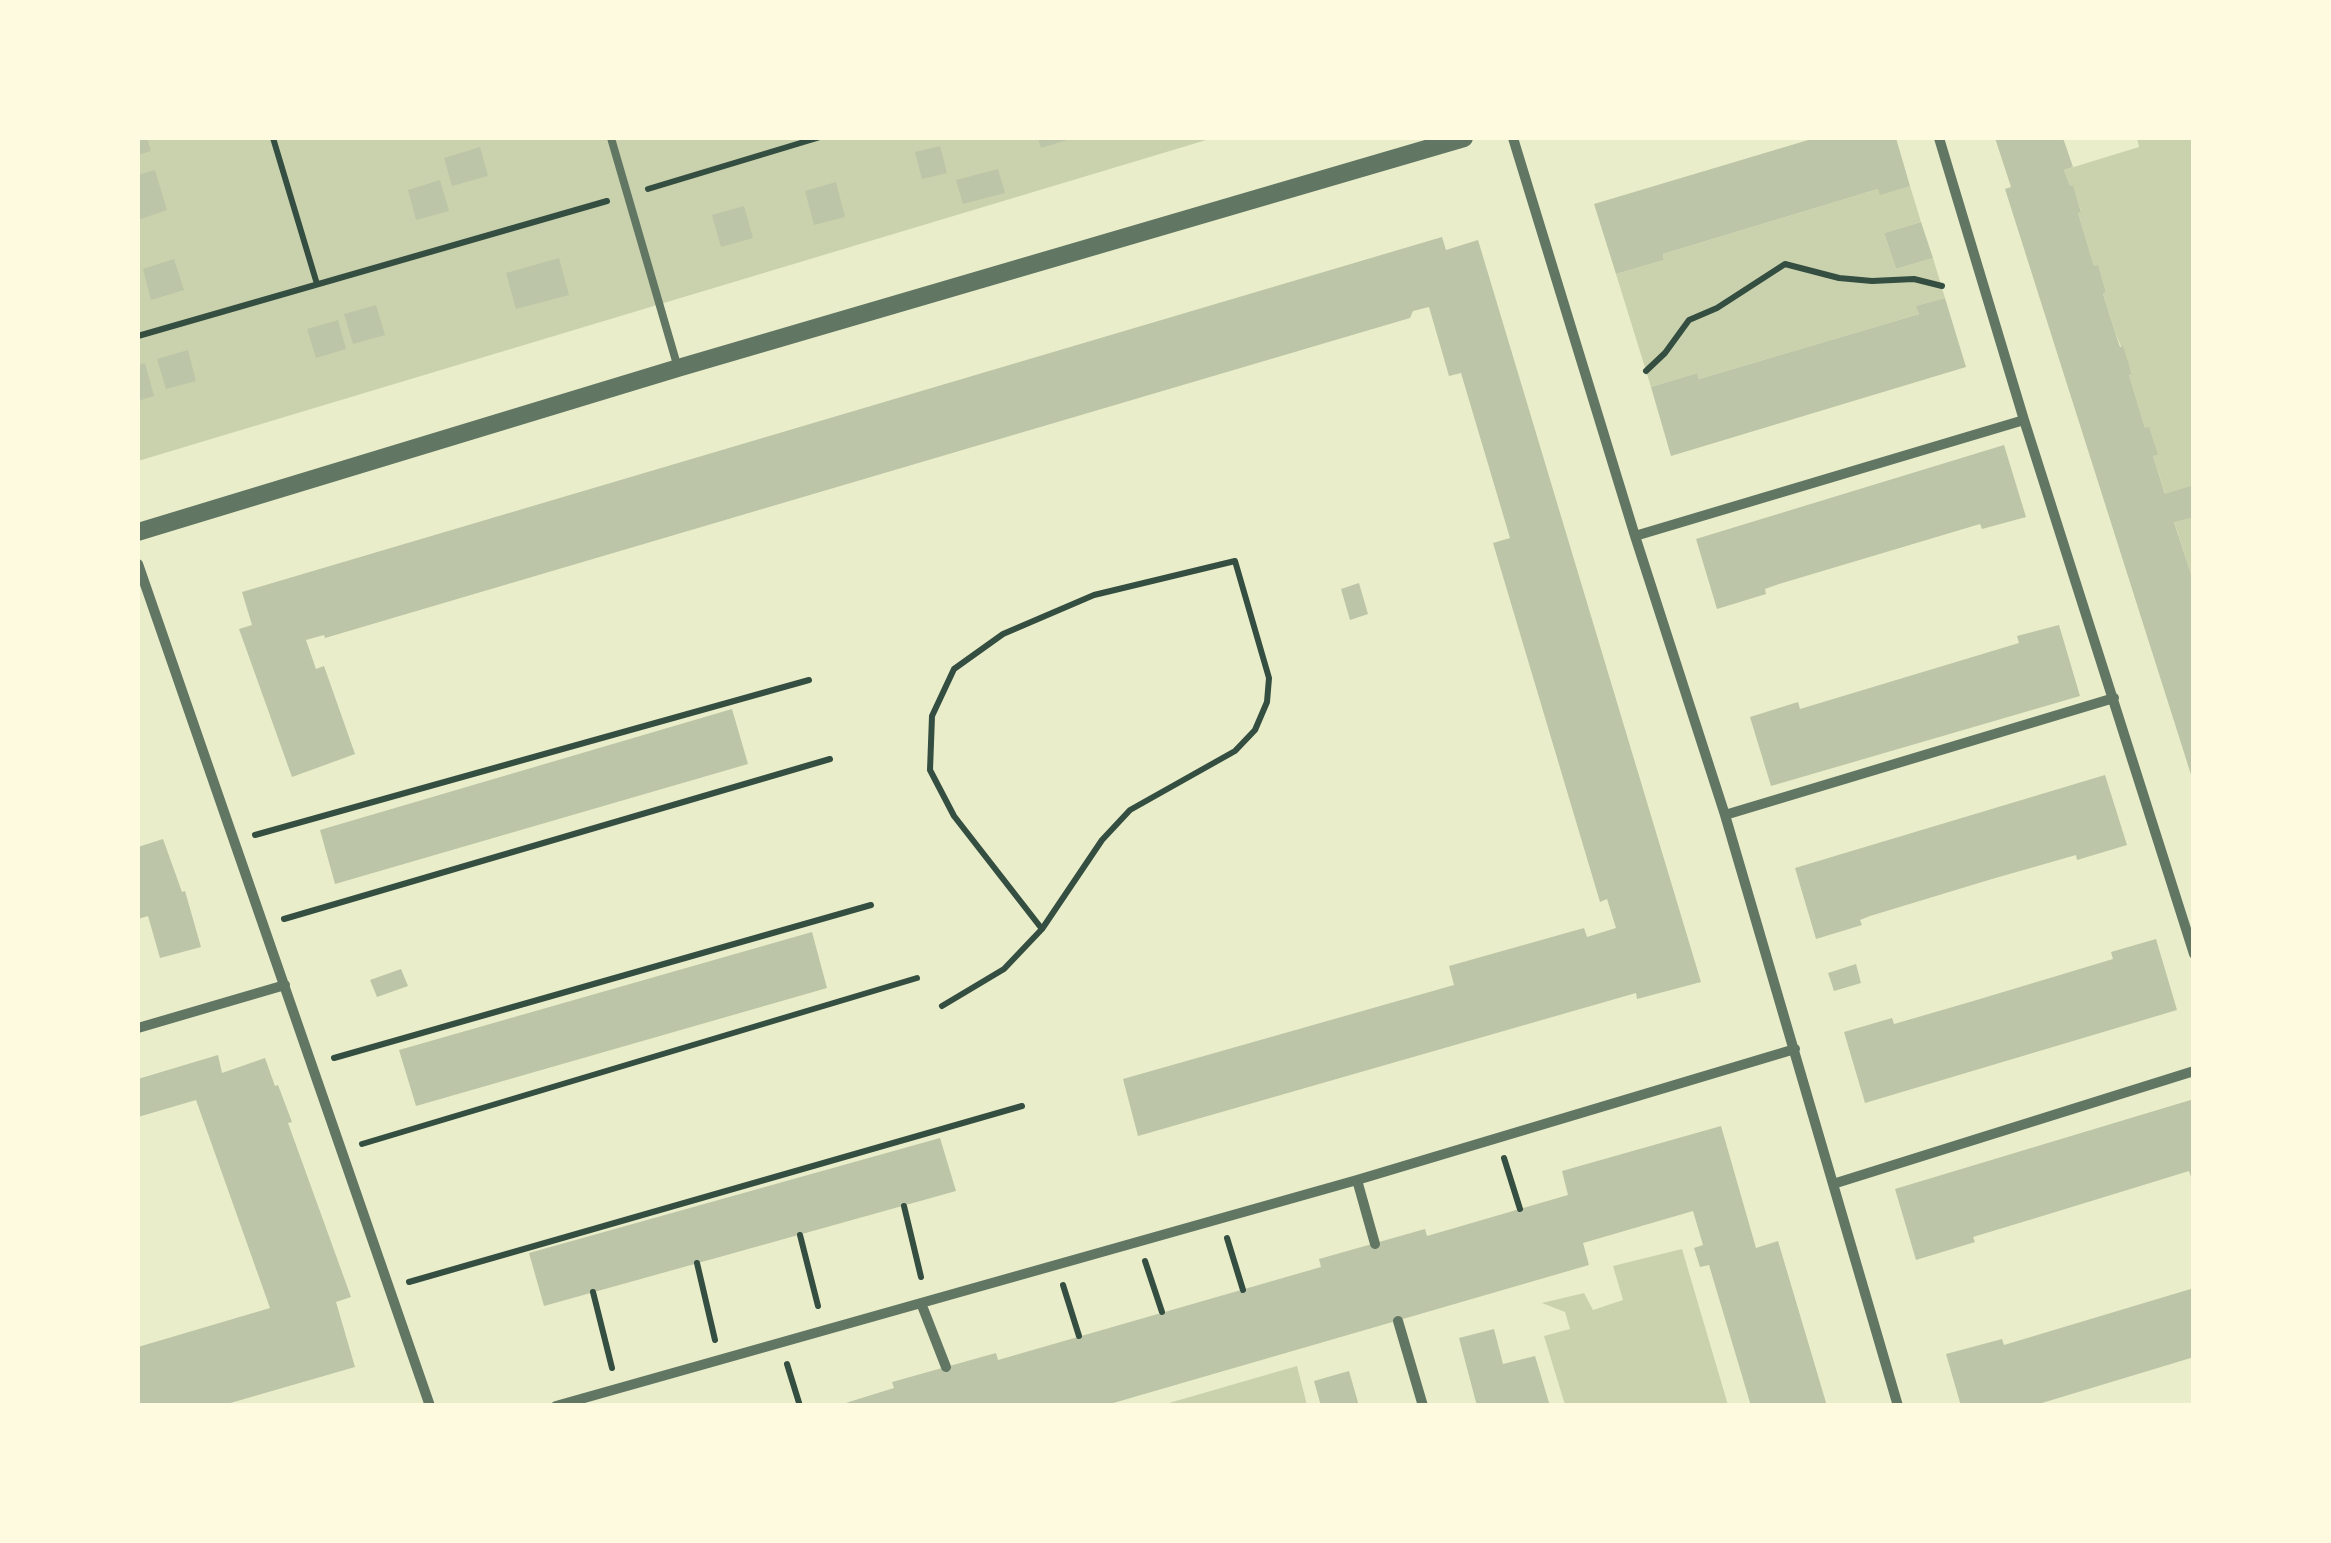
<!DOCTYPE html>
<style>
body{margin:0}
#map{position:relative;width:2331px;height:1543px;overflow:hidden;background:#e9edc9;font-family:Figtree,sans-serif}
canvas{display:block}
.frame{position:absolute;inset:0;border:140px solid #fefae0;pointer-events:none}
</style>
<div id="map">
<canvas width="2331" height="1543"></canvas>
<div class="frame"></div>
</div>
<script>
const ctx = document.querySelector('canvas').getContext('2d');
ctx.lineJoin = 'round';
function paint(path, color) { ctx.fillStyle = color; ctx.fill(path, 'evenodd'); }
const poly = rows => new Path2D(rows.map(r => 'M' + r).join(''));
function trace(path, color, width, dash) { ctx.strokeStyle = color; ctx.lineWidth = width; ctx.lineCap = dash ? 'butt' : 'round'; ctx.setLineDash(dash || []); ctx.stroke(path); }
paint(poly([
 [138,138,1213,138,138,461],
 [2137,138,2193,138,2191,574,2153,456,2157,455,2145,428,2129,375,2132,373,2115,332,2103,294,2106,292,2098,266,2094,266,2078,213,2081,211,2073,186,2070,186,2064,170,2139,147],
 [1910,186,1921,222,1884,233,1896,269,1933,258,1945,298,1917,306,1919,314,1699,379,1697,373,1651,387,1616,274,1664,260,1663,254,1739,231,1878,189],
 [1682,1249,1728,1405,1565,1405,1544,1336,1570,1329,1565,1312,1542,1303,1584,1293,1593,1310,1623,1300,1613,1266],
 [1297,1366,1307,1405,1162,1405]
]), '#cad2ad');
paint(poly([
 [138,138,147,138,151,151,138,155],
 [1038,138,1074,138,1041,148],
 [1815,138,1896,138,1910,186,1880,195,1878,189,1739,231,1663,254,1664,260,1616,274,1594,204],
 [1995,138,2063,138,2073,167,2064,170,2070,186,2073,185,2081,212,2078,213,2094,266,2098,265,2106,292,2103,294,2115,332,2120,347,2123,346,2132,374,2129,375,2145,428,2149,427,2158,455,2153,456,2165,494,2194,485,2194,517,2174,522,2191,574,2194,573,2194,784,2005,189,2011,187],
 [940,146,947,173,922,179,915,152],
 [480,147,488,176,452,186,444,158],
 [998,169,1005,193,963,204,956,180],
 [155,170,167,210,138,220,138,175],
 [440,180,449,211,416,220,408,190],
 [836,182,845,217,814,225,805,191],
 [744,206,753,238,721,247,712,215],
 [1921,222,1933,258,1896,269,1884,233],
 [1442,237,1446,250,1478,240,1701,982,1637,999,1636,993,1138,1136,1123,1079,1454,985,1449,966,1584,928,1587,937,1616,928,1607,899,1600,902,1493,543,1510,538,1461,373,1449,376,1429,307,1413,311,1410,318,325,638,324,635,306,640,316,669,324,666,355,754,292,777,239,629,252,625,242,592],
 [559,258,569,295,516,309,506,273],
 [174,259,184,290,151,300,143,269],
 [1945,298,1966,367,1671,456,1651,387,1697,373,1699,379,1919,314,1916,306],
 [376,305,385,335,353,344,344,314],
 [338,320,346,349,316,358,307,329],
 [188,350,196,381,166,389,157,359],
 [145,363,154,396,138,401,138,365],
 [2004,445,2026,517,1982,529,1980,524,1779,584,1765,589,1766,594,1717,609,1696,539],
 [1359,583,1368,614,1350,620,1341,589],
 [2059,625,2080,696,1771,786,1750,717,1798,702,1800,709,2019,643,2017,636],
 [732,709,748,764,335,884,320,830],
 [2105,775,2127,845,2077,860,2076,855,1992,879,1870,916,1860,920,1862,925,1816,939,1795,868],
 [163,839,182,892,185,891,201,947,160,958,148,916,138,919,138,847],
 [812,932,827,988,416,1106,399,1050],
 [2156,939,2177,1010,1865,1103,1844,1032,1892,1018,1894,1024,1970,1002,2113,959,2111,952],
 [1856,964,1861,983,1834,991,1828,973],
 [401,969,408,986,377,997,370,980],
 [218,1055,222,1073,265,1058,275,1086,278,1085,292,1122,288,1123,351,1297,336,1302,355,1367,220,1406,138,1406,138,1347,270,1308,196,1100,138,1117,138,1079],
 [2194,1099,2194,1176,2191,1177,2189,1171,2049,1214,1973,1237,1975,1242,1916,1260,1895,1189],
 [1721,1126,1756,1248,1778,1241,1827,1406,1751,1406,1709,1265,1700,1267,1694,1248,1703,1245,1693,1211,1583,1243,1589,1265,1103,1406,836,1406,894,1388,892,1382,996,1353,998,1360,1321,1267,1319,1259,1425,1229,1427,1236,1568,1195,1562,1171],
 [940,1138,956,1191,544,1306,529,1253],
 [2194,1288,2194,1357,2032,1406,1961,1406,1946,1354,2002,1339,2004,1345],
 [1494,1329,1503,1364,1535,1356,1550,1406,1477,1406,1459,1338],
 [1349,1371,1359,1406,1321,1406,1314,1381]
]), '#bcc5a7');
trace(poly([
 [273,138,317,284],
 [648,189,817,138],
 [138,336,607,201],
 [1646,371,1665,353,1689,320,1717,308,1785,264,1839,278,1872,281,1914,279,1942,286],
 [255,835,809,680],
 [284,919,830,759],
 [942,1006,1004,969,1042,929,1102,840,1130,810,1235,751,1255,730,1267,702,1269,678,1235,561,1094,595,1003,634,954,669,932,716,930,770,954,816,1042,929],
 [334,1058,871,905],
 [362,1144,917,978],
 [1504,1158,1520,1209],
 [904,1206,921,1277],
 [800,1235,818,1306],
 [1227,1238,1243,1290],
 [1145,1261,1162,1312],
 [697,1263,715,1340],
 [409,1282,1022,1106],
 [1063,1285,1079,1336],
 [593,1292,612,1368],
 [787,1364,800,1406]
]), '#344e41', 6);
trace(poly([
 [611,138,678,368]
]), '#617663', 8);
trace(poly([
 [1513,138,1635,536,1725,815,1898,1406],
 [1939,138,2024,420,2194,954],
 [1635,536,2024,420],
 [138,564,430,1406],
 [1725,815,2114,698],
 [138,1028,285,985],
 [1357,1180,1375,1244],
 [1833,1184,2194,1071],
 [921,1303,946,1367],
 [1398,1321,1423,1406],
 [556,1406,1357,1180,1795,1049]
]), '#617663', 10);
trace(poly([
 [138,532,678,368,1464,138]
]), '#617663', 18);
</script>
